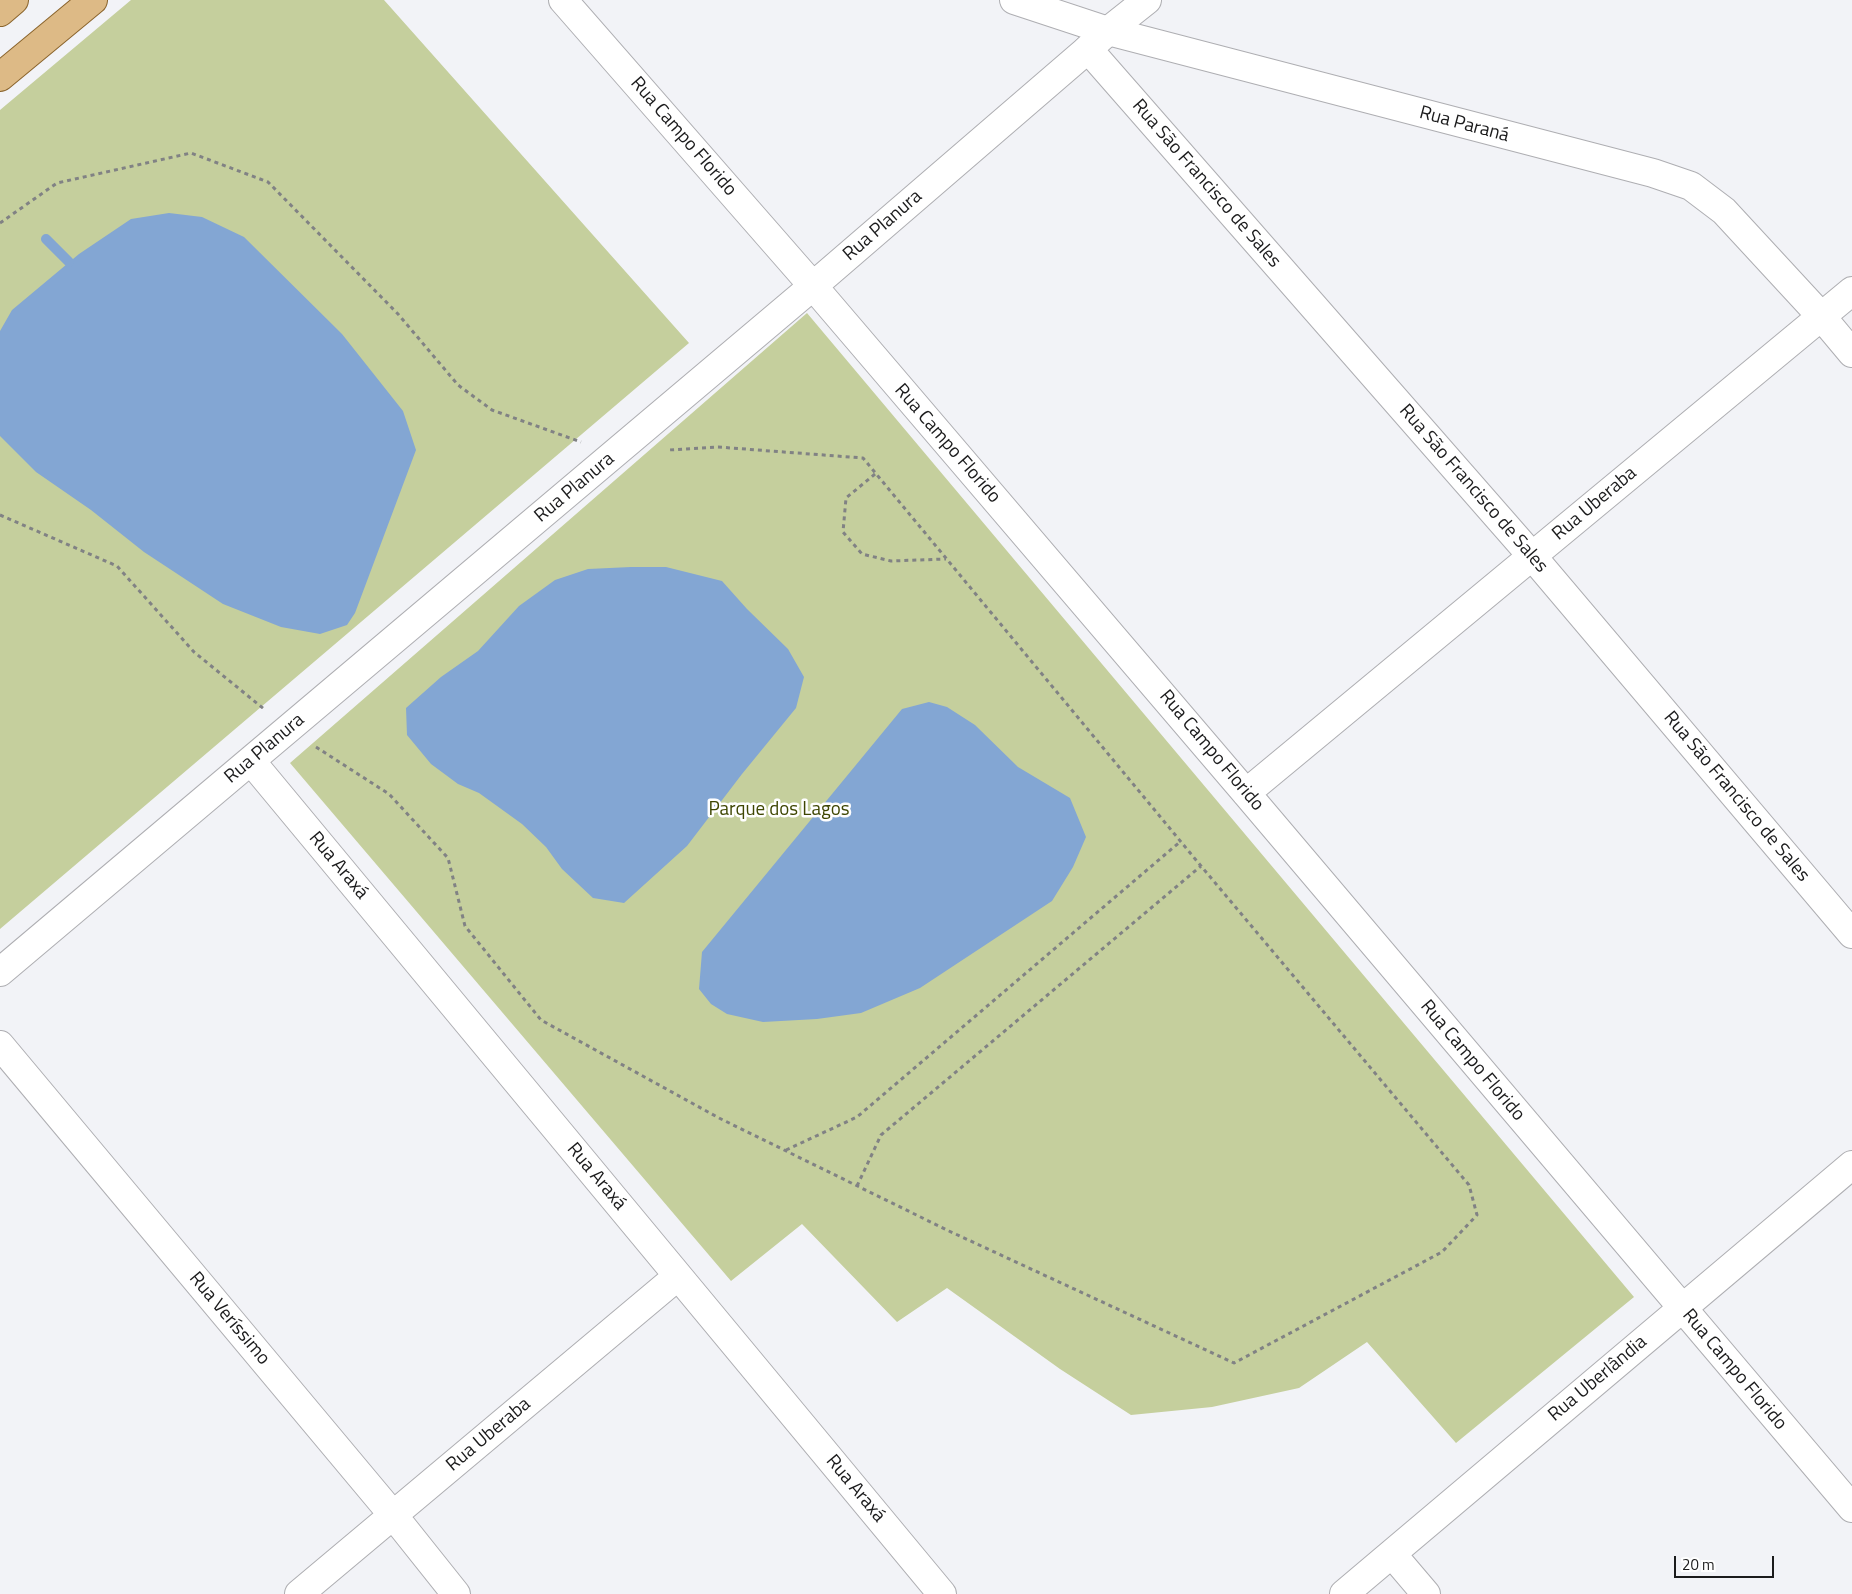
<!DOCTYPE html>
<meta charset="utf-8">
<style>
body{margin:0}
#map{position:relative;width:1852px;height:1594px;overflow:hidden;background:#f2f3f7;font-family:"Titillium Web",sans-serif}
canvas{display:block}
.scale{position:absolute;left:1674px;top:1556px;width:100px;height:22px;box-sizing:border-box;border:2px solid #1b1b1c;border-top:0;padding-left:6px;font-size:15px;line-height:18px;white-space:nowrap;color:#1b1b1c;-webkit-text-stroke:4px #fff;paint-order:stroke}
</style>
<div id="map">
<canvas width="1852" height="1594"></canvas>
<div class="scale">20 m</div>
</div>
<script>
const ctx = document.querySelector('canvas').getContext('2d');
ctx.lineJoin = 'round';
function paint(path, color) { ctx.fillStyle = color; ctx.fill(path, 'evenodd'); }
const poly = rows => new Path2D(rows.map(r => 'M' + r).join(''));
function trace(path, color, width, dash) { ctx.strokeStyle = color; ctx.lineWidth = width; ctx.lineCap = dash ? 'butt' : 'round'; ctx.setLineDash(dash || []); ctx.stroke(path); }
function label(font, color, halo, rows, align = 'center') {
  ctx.font = font + ' "Titillium Web",sans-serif'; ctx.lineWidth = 5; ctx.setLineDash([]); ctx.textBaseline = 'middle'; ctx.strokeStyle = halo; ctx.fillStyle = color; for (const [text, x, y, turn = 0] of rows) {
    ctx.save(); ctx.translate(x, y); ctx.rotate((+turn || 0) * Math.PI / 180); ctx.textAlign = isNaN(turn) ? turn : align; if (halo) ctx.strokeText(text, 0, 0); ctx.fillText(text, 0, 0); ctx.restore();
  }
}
paint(poly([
 [131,0,384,0,689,343,0,929,0,110],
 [807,313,1634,1297,1456,1443,1367,1342,1299,1388,1212,1407,1131,1415,1060,1369,947,1288,897,1322,802,1224,731,1281,290,763]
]), '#c5cf9d');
paint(poly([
 [169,213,202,217,244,237,342,334,403,411,416,450,355,613,347,625,320,634,281,627,223,604,144,552,91,510,36,472,0,436,0,331,12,310,79,254,131,219],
 [631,567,666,567,722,581,747,609,788,649,804,677,796,708,742,774,687,846,624,903,593,898,562,869,546,847,522,824,479,793,458,784,431,764,407,735,406,708,441,677,478,651,519,606,555,580,588,569],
 [929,702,947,707,975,725,1018,767,1070,798,1086,837,1073,867,1052,901,920,988,861,1013,817,1019,763,1022,727,1014,711,1004,699,989,702,952,902,709]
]), '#83a6d3');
trace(poly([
 [46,239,69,262]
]), '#83a6d3', 10);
const minor = poly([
 [563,0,813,286,1246,793,1852,1508],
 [1108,31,1653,173,1691,186,1724,211,1821,316,1852,353],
 [1108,31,1147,0],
 [251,761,942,1594],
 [1246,793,1852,291],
 [0,972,813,286,1088,49],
 [0,1045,393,1515,456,1594],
 [1392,1554,1426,1594],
 [299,1594,678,1276],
 [1344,1594,1852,1165]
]);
const tertiary = poly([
 [1014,0,1108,31],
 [1108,31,1088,49,1532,556,1852,934]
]);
const primary = poly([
 [0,12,14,0],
 [0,77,93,0]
]);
trace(minor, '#aeaeb2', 30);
trace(tertiary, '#aeaeb2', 30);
trace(primary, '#8a642c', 30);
trace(poly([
 [0,223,57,183,191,153,268,182,398,314,458,385,492,410,581,442],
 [875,474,846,498,843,532,862,554,891,561,946,559],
 [0,515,117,566,194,652,264,709],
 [316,747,389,794,448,858,465,926,541,1020,719,1118,949,1231,1234,1363,1442,1252,1477,1215,1469,1185,1201,866,863,458,718,447,668,450],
 [786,1150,857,1117,1181,841],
 [857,1186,881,1135,1201,866]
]), '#818284', 3, [4, 4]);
trace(minor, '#fff', 28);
trace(tertiary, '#fff', 28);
trace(primary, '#ddba86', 28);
label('19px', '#1b1b1c', '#fff', [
 ["Rua Paraná",1464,125,15],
 ["Rua Campo Florido",683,137,49],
 ["Rua São Francisco de Sales",1206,184,49],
 ["Rua Planura",883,226,-41],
 ["Rua Campo Florido",947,444,49],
 ["Rua Planura",575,488,-40],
 ["Rua São Francisco de Sales",1473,489,49],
 ["Rua Uberaba",1595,504,-40],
 ["Rua Planura",265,749,-40],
 ["Rua Campo Florido",1211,751,50],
 ["Rua São Francisco de Sales",1736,797,50],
 ["Rua Araxá",338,866,50],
 ["Rua Campo Florido",1472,1061,50],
 ["Rua Araxá",596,1177,50],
 ["Rua Veríssimo",229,1319,50],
 ["Rua Campo Florido",1734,1370,50],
 ["Rua Uberlândia",1598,1379,-40],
 ["Rua Uberaba",489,1435,-40],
 ["Rua Araxá",855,1489,50]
]);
label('19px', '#3e4602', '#fff', [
 ["Parque dos Lagos",779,810]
]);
</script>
